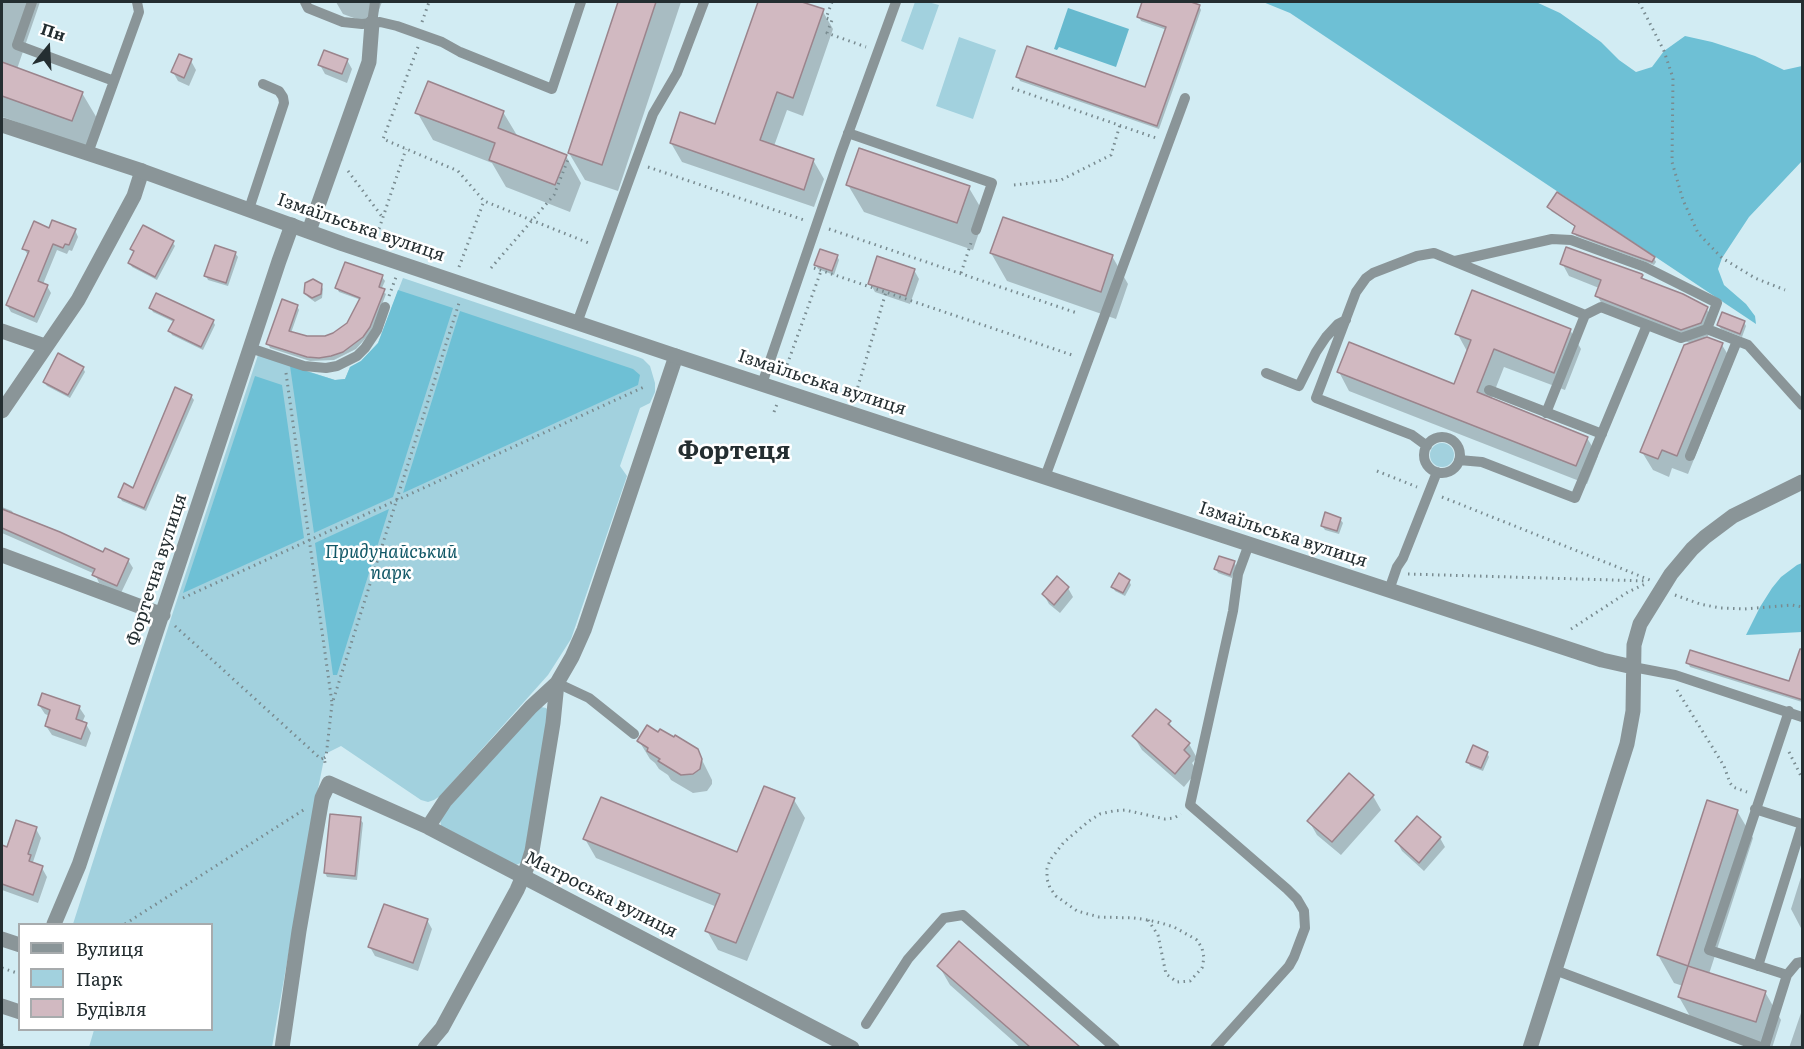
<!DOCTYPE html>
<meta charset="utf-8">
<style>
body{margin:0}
#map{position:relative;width:1804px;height:1049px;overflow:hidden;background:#d2ecf3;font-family:Literata,serif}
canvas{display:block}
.frame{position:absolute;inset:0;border:3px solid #242e31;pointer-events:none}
.legend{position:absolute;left:18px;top:923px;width:195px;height:108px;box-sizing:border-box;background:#fff;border:2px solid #a7abad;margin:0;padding:8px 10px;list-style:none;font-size:18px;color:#242e31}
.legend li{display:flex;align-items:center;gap:12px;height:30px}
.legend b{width:30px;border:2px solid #a7abad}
.north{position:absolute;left:18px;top:18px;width:60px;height:60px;-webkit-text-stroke:4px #fff;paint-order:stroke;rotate:18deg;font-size:16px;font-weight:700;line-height:24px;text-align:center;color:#242e31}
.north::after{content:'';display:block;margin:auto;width:21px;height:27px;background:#242e31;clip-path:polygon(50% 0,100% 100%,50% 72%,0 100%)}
</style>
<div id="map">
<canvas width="1804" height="1049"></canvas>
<div class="frame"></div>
<ul class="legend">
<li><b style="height:8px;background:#8a9598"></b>Вулиця</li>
<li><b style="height:16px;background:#a2d1de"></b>Парк</li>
<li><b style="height:16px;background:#d1b9c1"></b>Будівля</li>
</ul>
<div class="north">Пн</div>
</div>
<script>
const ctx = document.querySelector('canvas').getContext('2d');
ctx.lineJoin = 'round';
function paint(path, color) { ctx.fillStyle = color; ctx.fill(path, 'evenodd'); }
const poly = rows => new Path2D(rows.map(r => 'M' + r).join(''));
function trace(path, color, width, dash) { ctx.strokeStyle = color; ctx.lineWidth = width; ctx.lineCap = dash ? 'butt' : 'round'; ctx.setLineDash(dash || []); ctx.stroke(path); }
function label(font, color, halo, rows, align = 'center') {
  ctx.font = font + ' Literata,serif'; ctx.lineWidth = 5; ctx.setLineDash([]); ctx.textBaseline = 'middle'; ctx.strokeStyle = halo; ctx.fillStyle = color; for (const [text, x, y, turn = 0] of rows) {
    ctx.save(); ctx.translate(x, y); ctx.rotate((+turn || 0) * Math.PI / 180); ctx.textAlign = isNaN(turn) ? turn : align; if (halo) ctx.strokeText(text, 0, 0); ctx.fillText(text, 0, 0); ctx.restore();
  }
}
paint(poly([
 [915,2,928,2,939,5,923,50,901,41],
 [959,37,996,50,973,119,936,106],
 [403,278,638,357,643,359,650,366,655,383,655,392,650,403,640,408,620,466,627,476,571,639,548,675,440,796,434,800,428,802,421,800,341,746,325,754,314,809,272,1047,89,1047,94,1030,212,1030,212,924,73,924,174,609,258,355,335,380,345,379,350,367,361,361,378,343],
 '1430 455a12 12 0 1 1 24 0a12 12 0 1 1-24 0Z',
 [541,707,546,708,549,711,523,862,516,865,441,826,440,819,441,816,537,710]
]), '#a2d1de');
paint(poly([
 [1263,2,1536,2,1560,13,1601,42,1619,60,1636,72,1652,67,1664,51,1685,36,1712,42,1755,56,1784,70,1802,66,1802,161,1749,217,1722,258,1718,269,1724,285,1746,304,1755,316,1756,324,1290,13],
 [398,290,453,308,393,497,314,533,290,366,335,380,345,379,350,367,361,361,378,343],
 [460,311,633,369,640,375,638,385,403,493],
 [255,376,282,385,304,538,183,593],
 [389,509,337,675,333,675,315,543],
 [1802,563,1802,632,1746,635,1760,607,1772,588,1781,577,1797,565]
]), '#6ec0d5');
paint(poly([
 [1068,8,1129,29,1116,67,1059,47,1057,50,1054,49]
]), '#66b9ce');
paint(poly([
 [2,2,40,2,17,69,82,93,98,120,88,148,3,117,2,115],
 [336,2,382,2,373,25,343,14],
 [620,2,681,2,618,191,585,180,569,153],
 [759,2,797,2,822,10,833,29,803,116,787,110,774,146,813,160,824,179,814,207,682,162,671,143,716,126],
 [1144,2,1186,2,1199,6,1201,10,1159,129,1020,81,1018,77,1146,89,1167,30,1141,21,1139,17],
 [347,60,352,69,347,83,325,74,320,65],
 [191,61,196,70,189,86,178,81,173,72],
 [417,112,503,112,518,137,566,156,581,183,570,212,506,187,492,163,433,140],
 [848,185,969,188,985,215,973,250,864,212],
 [1549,207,1654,258,1656,262,1654,265,1576,236,1574,232,1576,227,1551,211],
 [50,230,75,230,78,237,72,251,69,250,67,254,57,250,43,284,47,286,51,293,37,323,11,312,7,305,28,255,24,249],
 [172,242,175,246,157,280,132,267,130,263,135,253,132,249],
 [235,253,238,257,228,286,208,280,206,276],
 [991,253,1112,256,1128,284,1116,319,1007,281],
 [837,256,839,260,834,275,818,269,816,265],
 [1562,263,1642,276,1645,281,1706,308,1714,321,1708,336,1704,337,1722,345,1733,363,1688,474,1672,468,1669,477,1653,470,1642,452,1692,344,1604,308,1597,295,1599,288,1569,276],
 [914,270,919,279,910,304,875,292,870,283],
 [382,277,385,281,381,290,386,294,372,331,356,349,334,360,310,361,270,348,268,344,297,306,299,310,291,333,307,337,325,337,334,335,349,324,361,300,339,292,337,288],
 [321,285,323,289,322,298,315,302,308,297,305,292],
 [151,308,213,321,215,325,203,350,172,335,170,331,174,322,153,312],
 [1744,322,1746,326,1742,337,1721,329,1718,325],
 [1570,330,1581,349,1565,390,1504,367,1491,400,1587,438,1598,456,1587,484,1349,391,1339,372,1455,386,1468,353,1457,333],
 [83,368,85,372,70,398,47,386,44,382],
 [191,396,194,400,146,511,122,501,120,497,134,490],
 [2,507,12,511,14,515,104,554,128,560,133,568,121,593,99,583,95,574,2,533],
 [1340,519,1343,523,1339,534,1325,530,1322,526],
 [1234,562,1236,566,1232,578,1218,573,1216,569],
 [1129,581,1131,585,1125,596,1115,591,1113,587],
 [1068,588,1073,597,1060,613,1049,604,1044,595],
 [1688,663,1790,683,1802,676,1802,702,1690,667],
 [39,705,79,707,85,716,82,723,86,724,91,733,86,747,52,735,46,726,50,716,45,714],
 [1169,722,1175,732,1189,744,1197,758,1192,763,1197,771,1184,787,1142,750,1134,737],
 [659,734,697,750,712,780,712,784,707,791,693,793,671,780,668,775,659,769,655,763,650,759,639,741],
 [1487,753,1489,757,1483,771,1470,766,1468,762],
 [1373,796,1381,810,1341,855,1317,835,1309,821],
 [794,800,805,818,747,961,718,950,707,931,717,907,596,858,585,839,738,854],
 [1737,811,1753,838,1709,974,1765,992,1781,1020,1772,1048,1767,1048,1695,1025,1679,997,1683,986,1674,983,1658,955],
 [1417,818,1440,838,1445,847,1424,871,1402,851,1397,842],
 [360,819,363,823,357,880,327,877,325,873],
 [36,829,41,838,33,862,35,865,42,868,47,877,38,903,2,890,2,847,8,849],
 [1802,874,1802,930,1791,909],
 [427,920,432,929,418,971,375,956,370,947],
 [959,944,1077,1048,1021,1048,950,985,939,966],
 [1802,1010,1802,1048,1789,1048]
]), '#0003');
const building = poly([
 [618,2,656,2,602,165,568,153,618,2],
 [758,2,802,2,824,9,793,98,777,92,760,140,814,159,804,190,670,143,680,112,715,124,758,2],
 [1142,2,1191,2,1200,5,1157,126,1016,77,1027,46,1145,87,1166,27,1137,17,1142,2],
 [324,50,348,59,342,74,318,65,324,50],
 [179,54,192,59,184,78,171,72,179,54],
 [2,62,83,92,72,121,2,96,2,62],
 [428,81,504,111,498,128,567,155,555,185,489,160,495,143,415,113,428,81],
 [859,148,970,186,957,223,846,185,859,148],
 [1557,192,1655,257,1652,262,1572,233,1575,226,1547,207,1557,192],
 [1003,217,1113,255,1101,292,990,253,1003,217],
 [52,220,76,229,69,245,65,244,63,248,53,244,38,281,48,285,34,317,6,305,29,251,22,249,34,221,49,228,52,220],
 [143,225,174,241,155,277,128,263,134,251,130,249,143,225],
 [215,245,236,252,226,283,204,276,215,245],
 [1566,247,1642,274,1643,275,1641,278,1683,294,1708,307,1701,323,1681,330,1595,296,1601,280,1560,264,1566,247],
 [820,249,838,255,832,271,814,265,820,249],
 [877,256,915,269,906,296,868,284,877,256],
 [345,262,383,275,379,287,385,289,370,327,363,337,343,352,331,356,319,358,307,357,266,344,282,299,298,305,289,331,307,336,325,336,333,333,347,323,360,298,335,288,345,262],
 [313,279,322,284,321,294,312,298,304,293,305,283,313,279],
 [1472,290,1571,329,1554,373,1494,349,1477,392,1588,437,1576,466,1337,372,1349,342,1454,384,1471,340,1455,334,1472,290],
 [156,293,214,320,201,347,168,331,174,320,149,308,156,293],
 [1722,312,1745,321,1740,334,1717,325,1722,312],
 [1707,337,1723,343,1677,456,1662,450,1658,459,1640,452,1684,345,1707,337],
 [58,353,84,367,68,395,43,382,58,353],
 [175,387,192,395,144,508,118,497,124,483,133,488,175,387],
 [2,509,60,532,103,552,105,548,129,559,117,586,92,575,95,569,2,528,2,509],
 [1325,512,1341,518,1337,531,1321,526,1325,512],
 [1219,556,1235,561,1230,575,1214,569,1219,556],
 [1119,573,1130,580,1123,593,1111,587,1119,573],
 [1057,576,1069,587,1054,605,1042,594,1057,576],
 [1800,649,1803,649,1803,700,1686,663,1690,650,1789,681,1800,649],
 [42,693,80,706,76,719,87,723,81,739,45,726,50,710,38,705,42,693],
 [1156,709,1171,721,1168,724,1190,743,1184,750,1190,756,1175,774,1132,736,1156,709],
 [647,725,658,732,660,729,674,737,675,735,698,749,702,759,700,769,693,774,681,775,658,761,660,759,647,751,648,748,637,741,647,725],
 [1473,745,1488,752,1481,768,1466,762,1473,745],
 [1349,773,1374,795,1332,842,1307,821,1349,773],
 [764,786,795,798,736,943,705,931,720,894,583,839,601,797,737,852,764,786],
 [1707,800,1738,810,1688,966,1657,955,1707,800],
 [330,814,361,817,355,876,324,873,330,814],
 [1417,816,1441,837,1419,863,1395,841,1417,816],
 [16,820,37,827,28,854,31,855,29,861,43,866,33,895,2,884,2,845,7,847,16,820],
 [384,904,428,919,413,963,368,947,384,904],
 [959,941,1080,1047,1030,1047,937,966,959,941],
 [1688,966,1766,991,1756,1022,1678,997,1688,966]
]);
paint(building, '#d1b9c1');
trace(building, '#9b848c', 1.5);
trace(poly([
 [832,2,826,18,832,20,827,33,866,47],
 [1639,2,1664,51,1673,78,1672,162,1683,200,1698,233,1722,258,1755,278,1785,290],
 [422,22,429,2],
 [418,47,383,139,458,171,484,201,591,244],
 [1012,88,1156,138],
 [648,167,804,220],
 [348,171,383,218],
 [1014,185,1061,180,1111,155,1120,125],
 [349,229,356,220],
 [379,229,406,149],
 [829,229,1077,313],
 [459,267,484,201],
 [491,268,554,195,569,157],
 [814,268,1075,356],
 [961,273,971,243],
 [389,296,396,277],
 [286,373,332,703],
 [783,376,821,271],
 [856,393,886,292],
 [774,412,777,404],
 [1377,471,1417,487],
 [1442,497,1650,580],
 [1408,574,1647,581],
 [1675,595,1700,604,1720,608,1744,609,1792,605,1802,607],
 [183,598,644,387],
 [175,626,321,759,324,758,326,767],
 [1571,629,1628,592,1645,584],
 [1677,690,1724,766,1730,783,1733,787,1747,792],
 [1789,752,1802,778],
 [324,758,326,757,332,704,459,303],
 [1148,920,1158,935,1166,974,1177,982,1190,981,1202,968,1204,958,1202,948,1197,940,1174,927,1161,923,1148,920,1134,918,1099,917,1077,911,1056,896,1050,888,1047,879,1047,869,1050,860,1064,842,1089,821,1100,814,1113,811,1125,810,1165,819,1174,818,1181,814],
 [125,924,305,809],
 [2,968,20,974],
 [2,1045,9,1048]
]), '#798b90', 3, [1.5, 4.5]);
trace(poly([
 [32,2,17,45,114,81],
 [305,2,308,8,343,22,362,24,380,22,397,26,442,42,460,52,552,89,581,2],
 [372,23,375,2],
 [848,133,992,183,976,230],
 [88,153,139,12,137,2],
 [249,209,284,103,283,97,279,91,263,84],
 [1455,261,1552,239,1571,240,1645,267,1717,303,1707,329],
 [577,323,653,114,677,73,704,2],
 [250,348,304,366,326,368,337,366,357,356,365,348,377,330,385,307],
 [1266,373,1299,386,1316,352,1326,337,1338,324,1346,320],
 [762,384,841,153,896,2],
 [1489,390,1602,434],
 [1546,413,1585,315,1601,307,1681,338,1707,329,1748,345,1802,405],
 '1424 455a18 18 0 1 1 36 0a18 18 0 1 1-36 0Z',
 [1427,446,1412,435,1316,398,1356,292,1366,278,1373,273,1417,256,1434,253,1585,315],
 [1690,456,1737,341],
 [1459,460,1482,462,1575,498,1647,325],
 [1045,477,1185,98],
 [1389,590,1397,567,1403,558,1437,472],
 [1633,667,1675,675,1802,717],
 [557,683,589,698,634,734],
 [1755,809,1802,824],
 [1758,966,1802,825],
 [1555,970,1763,1048],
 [1787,975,1797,963,1802,962],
 [866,1024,908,959,944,918,963,915,1115,1048],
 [1215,1048,1289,966,1294,957,1305,928,1304,911,1297,899,1287,889,1190,805,1233,611,1238,574,1249,544],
 [1764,1048,1787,975,1709,950,1789,711]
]), '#8a9598', 10);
trace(poly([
 [524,877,852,1048]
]), '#8a9598', 15);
trace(poly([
 [309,231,369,62,372,23],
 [2,331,45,346],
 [2,411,78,300,134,196,142,171],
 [2,555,163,615],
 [428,827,445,801,531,707,557,683,572,657,584,630,676,356],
 [54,924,79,865,279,261,292,225],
 [2,939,20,945],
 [2,1006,20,1012],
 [282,1048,299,931,322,798,329,783,428,827,524,877],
 [425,1048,442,1028,517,890,527,867,532,851,553,723,557,683]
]), '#8a9598', 15);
trace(poly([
 [2,125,142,171,343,244,676,356,1602,660,1633,667],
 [1530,1048,1627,744,1633,711,1634,645,1640,624,1671,574,1692,549,1705,537,1733,516,1802,482]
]), '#8a9598', 15);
label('18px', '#242e31', '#fff', [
 ["Ізмаїльська вулиця",361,228,19],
 ["Ізмаїльська вулиця",822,383,18],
 ["Ізмаїльська вулиця",1283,535,18],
 ["Фортечна вулиця",157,570,-72],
 ["Матроська вулиця",601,895,27]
]);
label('italic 18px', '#125867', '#fff', [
 ["Придунайський",391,553],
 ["парк",391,574]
]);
label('bold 24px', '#242e31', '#fff', [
 ["Фортеця",734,452]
]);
</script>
